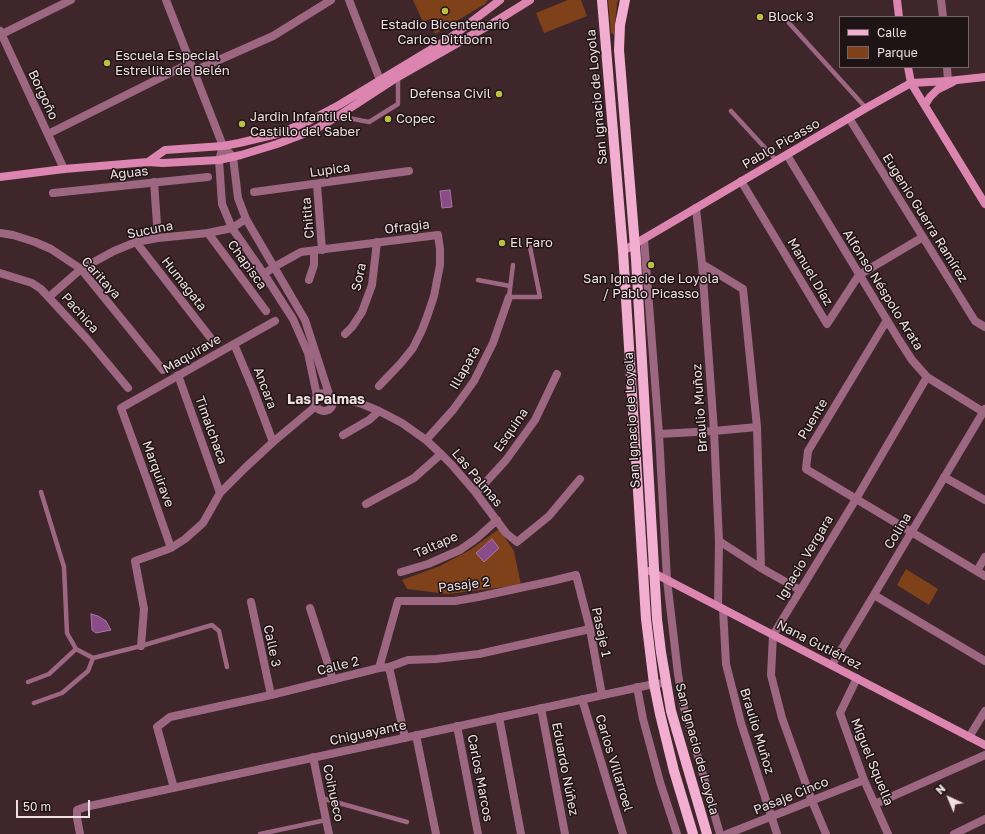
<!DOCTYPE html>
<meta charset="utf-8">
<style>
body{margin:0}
#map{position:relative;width:985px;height:834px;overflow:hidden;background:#3f262a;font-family:"Golos Text",sans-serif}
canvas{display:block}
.legend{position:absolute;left:839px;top:16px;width:130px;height:52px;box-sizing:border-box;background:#1e1315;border:1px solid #726567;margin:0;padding:5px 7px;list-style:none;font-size:12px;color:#f0e0e2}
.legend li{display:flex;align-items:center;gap:8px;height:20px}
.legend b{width:20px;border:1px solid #726567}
.north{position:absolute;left:929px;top:778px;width:40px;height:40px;-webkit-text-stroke:3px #1e1315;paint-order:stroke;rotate:316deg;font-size:11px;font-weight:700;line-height:16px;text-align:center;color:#f0e0e2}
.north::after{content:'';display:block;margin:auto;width:14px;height:18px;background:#f0e0e2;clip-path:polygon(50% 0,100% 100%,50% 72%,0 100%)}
.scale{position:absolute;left:16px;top:800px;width:74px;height:18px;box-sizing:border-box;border:2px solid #f0e0e2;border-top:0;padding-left:5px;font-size:12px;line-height:14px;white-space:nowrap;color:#f0e0e2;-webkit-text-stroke:3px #1e1315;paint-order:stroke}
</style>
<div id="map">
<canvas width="985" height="834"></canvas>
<ul class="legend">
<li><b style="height:5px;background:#f2aed0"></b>Calle</li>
<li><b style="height:11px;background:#7e4119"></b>Parque</li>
</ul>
<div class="north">N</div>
<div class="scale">50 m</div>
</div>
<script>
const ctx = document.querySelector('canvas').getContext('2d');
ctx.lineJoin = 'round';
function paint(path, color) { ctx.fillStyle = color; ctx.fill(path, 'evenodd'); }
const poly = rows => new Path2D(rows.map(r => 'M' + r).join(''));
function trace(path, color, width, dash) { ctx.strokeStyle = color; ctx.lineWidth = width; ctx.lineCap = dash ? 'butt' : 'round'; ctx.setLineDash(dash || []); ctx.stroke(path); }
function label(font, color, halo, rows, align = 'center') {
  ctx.font = font + ' "Golos Text",sans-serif'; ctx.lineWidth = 3; ctx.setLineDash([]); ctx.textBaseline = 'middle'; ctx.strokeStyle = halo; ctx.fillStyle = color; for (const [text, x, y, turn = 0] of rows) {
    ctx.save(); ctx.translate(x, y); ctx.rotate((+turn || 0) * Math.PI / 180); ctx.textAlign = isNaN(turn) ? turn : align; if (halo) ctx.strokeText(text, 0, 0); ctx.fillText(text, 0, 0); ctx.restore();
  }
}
paint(poly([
 [413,0,488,0,485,4,435,34,430,19,423,22],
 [568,0,581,0,587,16,544,33,536,13],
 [608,0,618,0,617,3,614,35,611,33],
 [499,529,514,551,521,585,448,594,407,589,402,580,440,566,470,550],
 [906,569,938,589,929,605,897,585]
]), '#7e4119');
const water = poly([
 [450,190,452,207,442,208,440,191,450,190],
 [492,539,499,548,484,562,476,553,492,539],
 [91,614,98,616,106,621,111,630,96,633,92,630,91,614]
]);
paint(water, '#894c88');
trace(water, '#a878a3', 1);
trace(poly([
 [789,23,866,108],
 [731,111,777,161],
 [338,116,369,122,398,104,398,77],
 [513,265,509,297,540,297,530,247],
 [478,280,510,286],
 [41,492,64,567,67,633,76,649,93,658,141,646,212,625,219,631,227,667],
 [28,682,49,674,76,649],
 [34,703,62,693,88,671,93,658],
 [321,798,407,822],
 [260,834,326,820]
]), '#9d6782', 4.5);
trace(poly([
 [166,0,223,146,233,157,238,198,246,219,305,320,329,394],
 [349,0,380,80],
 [941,0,943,17],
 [0,31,64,169],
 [0,35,71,0],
 [947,67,948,81],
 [194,71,273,36,331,0],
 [849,118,975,321,985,327],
 [48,134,190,63],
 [223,146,219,160,222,204,232,228,264,274,293,319,308,353,317,396],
 [787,155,899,340,912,360,927,377,985,413],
 [741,181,827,324,859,275,923,237],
 [154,182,158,238],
 [317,184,322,250],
 [254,192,409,171],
 [53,193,208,177],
 [696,208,702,264,714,431,719,541,718,606],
 [0,233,13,235,35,242,51,249,81,269,163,370],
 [208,233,266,311],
 [644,239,659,434,667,580,678,674,684,708,720,834],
 [136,242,213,341],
 [702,264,743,289,757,427,761,568],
 [0,273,32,283,41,289,88,340,128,388],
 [264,274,274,267,301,252,438,235,440,249,440,265,434,296,428,314,422,330,413,348,401,363,379,386],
 [309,280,314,265,314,251],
 [49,297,81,269,114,251,136,242,158,238,208,233,232,228,246,219],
 [887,320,808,451,806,469,985,576],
 [345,334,352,327,362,312,372,285,377,242],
 [234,344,253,389,273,442],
 [178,375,220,493],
 '315 402a9 9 0 1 1 18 0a9 9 0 1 1-18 0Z',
 [333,400,348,400,362,404,379,411,402,423,426,440,441,454,452,465,476,493,506,533,517,542,549,516,580,479],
 [659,434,714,431,757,427],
 [343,435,369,420,379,411],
 [426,440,453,410,474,381,493,343,509,297],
 [944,477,985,500],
 [476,493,506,460,535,420,557,374],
 [366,504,414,478,441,454],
 [719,541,761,568,800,590],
 [171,548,149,485,121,408,234,344,275,321],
 [977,571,985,557],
 [401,572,428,564,460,550,477,538,497,520],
 [874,595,985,661],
 [251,602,271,695],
 [310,608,333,680],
 [723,609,726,664,741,723,777,834],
 [141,646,144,609,135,561,171,548,185,539,203,523,220,493,245,468,273,442,316,406],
 [832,665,985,409],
 [389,667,405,738],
 [379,668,398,601,455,601,478,597,552,581,576,575,590,629,602,695],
 [857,678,840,713,864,780,888,834],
 [637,687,643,719,660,782,677,834],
 [582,699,623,834],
 [541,708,565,834],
 [499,717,521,834],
 [457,726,478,834],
 [416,735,436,834],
 [969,737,985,711],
 [313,757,329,834],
 [174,788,157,727,170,717,271,695,379,668,389,667,408,660,436,659,479,654,590,629],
 [875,804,985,755],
 [80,834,77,818,77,810,85,807,654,684,666,683],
 [727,834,864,780],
 [826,834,812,801,782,718,771,675,773,635,856,499,927,377],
 [954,834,985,819]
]), '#9d6782', 8);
trace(poly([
 [897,0,899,17],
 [908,67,911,83,985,204],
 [925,105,930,97,937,90,953,82],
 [148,162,165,150,223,146,239,143,277,134,307,122,339,105,450,38,500,0],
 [0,177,64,169,148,162,163,163,219,160,241,155,277,144,314,130,338,116,398,77,493,23,530,0],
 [623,251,866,108,911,83,948,81,985,77],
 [650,571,985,745]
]), '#dc85b1', 8);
trace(poly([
 [602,0,623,251,646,619,654,684,660,714,674,771,693,834],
 [625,0,620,25,619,50,636,259,657,619,661,652,671,711,707,834]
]), '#f2aed0', 10);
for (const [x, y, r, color] of [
 [445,11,4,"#bbc045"],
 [760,17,4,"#bbc045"],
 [107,63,4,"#bbc045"],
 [499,94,4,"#bbc045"],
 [388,119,4,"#bbc045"],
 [242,124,4,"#bbc045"],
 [502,243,4,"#bbc045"],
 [651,265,4,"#bbc045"]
]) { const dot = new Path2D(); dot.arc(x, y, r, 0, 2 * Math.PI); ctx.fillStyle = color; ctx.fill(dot); trace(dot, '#1e1315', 1.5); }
label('13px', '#f0e0e2', '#1e1315', [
 ["Block 3",768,17],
 ["Estadio Bicentenario",445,25,"center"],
 ["Carlos Dittborn",445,40,"center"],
 ["Escuela Especial",115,56],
 ["Estrellita de Belén",115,71],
 ["Defensa Civil",491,94,"right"],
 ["Jardin Infantil el",250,117],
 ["Castillo del Saber",250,132],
 ["Copec",396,119],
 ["El Faro",510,243],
 ["San Ignacio de Loyola",651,279,"center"],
 ["/ Pablo Picasso",651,294,"center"]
], 'left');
label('13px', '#f0e0e2', '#1e1315', [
 ["Borgoño",43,95,65],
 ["San Ignacio de Loyola",597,97,-95],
 ["Pablo Picasso",781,144,-30],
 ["Lupica",330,170,-8],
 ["Aguas",129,173,-6],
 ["Chitita",308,218,-95],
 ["Eugenio Guerra Ramírez",925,218,58],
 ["Ofragia",407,227,-7],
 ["Sucuna",150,230,-11],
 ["Chapisca",247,265,54],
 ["Manuel Díaz",810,272,59],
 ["Sora",359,277,-78],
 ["Caritaya",101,278,48],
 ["Humagata",184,284,52],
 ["Alfonso Néspolo Arata",883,290,58],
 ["Pachica",80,313,48],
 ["Maquirave",192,354,-30],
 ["Illapata",465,368,-60],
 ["Ancara",265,388,69],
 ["Braulio Muñoz",700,408,-94],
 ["Puente",813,419,-59],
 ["San Ignacio de Loyola",632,420,-93],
 ["Timalchaca",211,430,70],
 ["Esquina",511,430,-55],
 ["Marquirave",158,474,70],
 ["Las Palmas",477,478,50],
 ["Colina",898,531,-59],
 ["Taltape",436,545,-24],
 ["Ignacio Vergara",805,558,-59],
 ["Pasaje 2",464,585,-7],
 ["Pasaje 1",601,632,78],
 ["Nana Gutiérrez",819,645,27],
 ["Calle 3",272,646,78],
 ["Calle 2",338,666,-14],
 ["Braulio Muñoz",757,731,73],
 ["Chiguayante",368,733,-12],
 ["San Ignacio de Loyola",697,749,75],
 ["Miguel Squella",872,762,68],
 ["Carlos Villarroel",614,763,73],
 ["Eduardo Núñez",565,769,79],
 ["Carlos Marcos",480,778,79],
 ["Coihueco",333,793,78],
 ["Pasaje Cinco",791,796,-22]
]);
label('bold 14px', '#f0e0e2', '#1e1315', [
 ["Las Palmas",326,400]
]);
</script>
